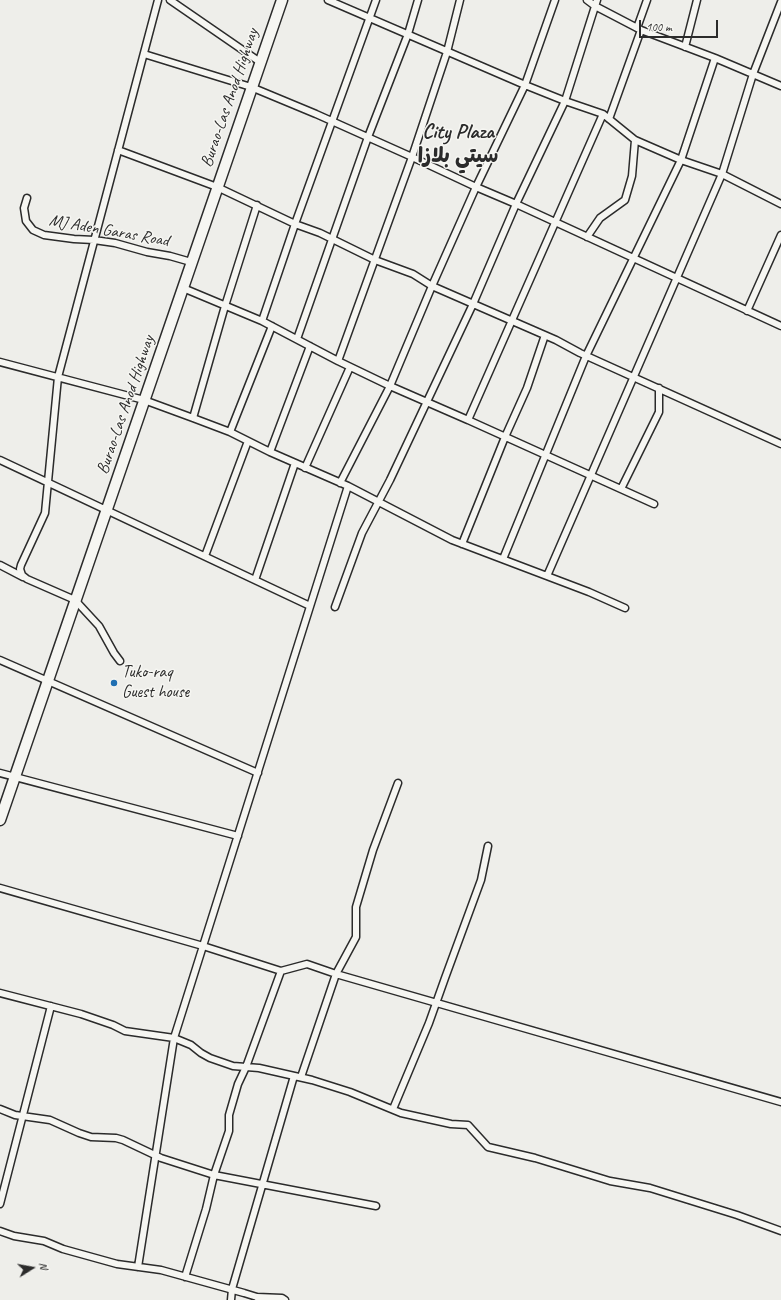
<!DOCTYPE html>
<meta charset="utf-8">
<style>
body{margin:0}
#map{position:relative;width:781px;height:1300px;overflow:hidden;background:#eeeeea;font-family:Caveat,sans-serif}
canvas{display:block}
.north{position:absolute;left:12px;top:1248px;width:40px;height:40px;-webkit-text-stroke:3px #f6f6f2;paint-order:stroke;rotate:79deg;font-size:11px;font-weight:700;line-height:16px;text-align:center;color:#2b2b2b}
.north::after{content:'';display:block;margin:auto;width:14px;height:18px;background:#2b2b2b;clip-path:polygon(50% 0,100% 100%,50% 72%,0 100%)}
.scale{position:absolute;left:639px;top:20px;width:79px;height:18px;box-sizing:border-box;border:2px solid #2b2b2b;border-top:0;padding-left:5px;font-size:12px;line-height:14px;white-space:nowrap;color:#2b2b2b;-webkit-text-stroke:3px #f6f6f2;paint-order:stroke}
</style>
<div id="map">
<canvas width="781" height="1300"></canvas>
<div class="north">N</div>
<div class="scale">100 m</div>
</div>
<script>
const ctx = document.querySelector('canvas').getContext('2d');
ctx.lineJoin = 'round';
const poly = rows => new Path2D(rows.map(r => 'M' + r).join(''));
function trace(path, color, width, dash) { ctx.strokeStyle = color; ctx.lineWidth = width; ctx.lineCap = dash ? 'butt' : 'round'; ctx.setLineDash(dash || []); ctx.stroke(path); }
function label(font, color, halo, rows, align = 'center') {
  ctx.font = font + ' Caveat,"Playpen Sans Arabic",sans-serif'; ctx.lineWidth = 3; ctx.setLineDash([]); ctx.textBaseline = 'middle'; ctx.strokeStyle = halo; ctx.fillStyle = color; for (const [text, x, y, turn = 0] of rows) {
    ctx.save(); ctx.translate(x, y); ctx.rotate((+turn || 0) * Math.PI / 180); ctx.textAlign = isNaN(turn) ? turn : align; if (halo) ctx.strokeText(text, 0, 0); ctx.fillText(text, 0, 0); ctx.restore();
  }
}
const minor = poly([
 [170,0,260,62],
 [328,0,525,85,565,101,603,114,635,140,681,160,722,174,781,204],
 [587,0,595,6,641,30,715,58,781,86],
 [637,28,647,0],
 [685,47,697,0],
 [144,54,251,87,316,114,412,157,476,187,516,204,781,326],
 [603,114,468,420,654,504],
 [609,119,641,30],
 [118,150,217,187,295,224,320,233,375,260,413,274,432,286,556,340,580,353,781,444],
 [27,198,24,208,26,221,33,230,44,235,74,239,94,240,115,243,147,252,170,256,191,262],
 [587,237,600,218,625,200,632,176,635,140],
 [183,288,262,321,338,361,390,386,468,420],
 [747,311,781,235],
 [262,321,295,224,376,0],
 [297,339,368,137,408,34,418,0],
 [338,361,412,157,447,52,460,0],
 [0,362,144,400,193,418,230,432,270,452,348,486,452,540,589,592,625,608],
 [193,418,225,306,257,205],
 [230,432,272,326],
 [270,452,310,346],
 [0,460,310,606],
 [305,468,350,367],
 [340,483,390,386,432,286,476,187,525,85,555,0],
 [621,489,659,412,659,388],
 [462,544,505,437,527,388,545,335],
 [205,556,248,441],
 [503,559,586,356,681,160,715,58],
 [0,565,23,577],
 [547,576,722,174,753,74,781,2],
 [255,580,295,463],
 [335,607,362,533,390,480,473,304,516,204,565,101,597,0],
 [0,660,258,773],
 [120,661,114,653,99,626,75,600,27,579,22,575,20,569,21,565,45,513,58,377,158,0],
 [0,773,238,836],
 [398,783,373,850,356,907,356,937,336,974,781,1102],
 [0,888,203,946,281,971,307,964,336,974,301,1077],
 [0,993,81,1014,113,1025,125,1031,174,1038,191,1045,201,1053,210,1058,233,1066,259,1068,312,1080,350,1092,401,1113,451,1124,468,1125,488,1147,535,1158,610,1181,650,1188,737,1215,781,1231],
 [0,1109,15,1115,50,1120,79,1133,91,1137,116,1138,123,1140,161,1158,214,1175,376,1206],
 [393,1109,429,1023,445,978,481,880,488,846],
 [0,1204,51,1006],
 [0,1231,14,1236,44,1241,63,1249,117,1264,161,1270,244,1293,257,1297,259,1300],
 [138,1267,174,1038,348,486],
 [185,1277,206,1209,214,1175,229,1131,229,1115,238,1084,246,1067,281,971],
 [257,1297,282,1298,285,1300],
 [231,1300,232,1289,294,1076]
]);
const trunk = poly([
 [0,820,282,0]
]);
trace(minor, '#2b2b2b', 9);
trace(trunk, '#2b2b2b', 13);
trace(minor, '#f6f6f2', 6);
trace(trunk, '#f6f6f2', 10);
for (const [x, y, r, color] of [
 [114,683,4,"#1f6fb2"]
]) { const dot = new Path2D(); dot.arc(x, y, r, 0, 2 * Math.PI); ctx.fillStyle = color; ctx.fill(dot); trace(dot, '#f6f6f2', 1.5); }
label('17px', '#2b2b2b', '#f6f6f2', [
 ["Burao-Las Anod Highway",230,98,-71],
 ["MJ Aden Garas Road",109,231,10],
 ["Burao-Las Anod Highway",126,405,-71]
]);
label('17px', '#2b2b2b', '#f6f6f2', [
 ["Tuko-raq",122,673],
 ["Guest house",122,693]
], 'left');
label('bold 21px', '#2b2b2b', '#f6f6f2', [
 ["City Plaza",458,132],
 ["سيتي بلازا",458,156]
]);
</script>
